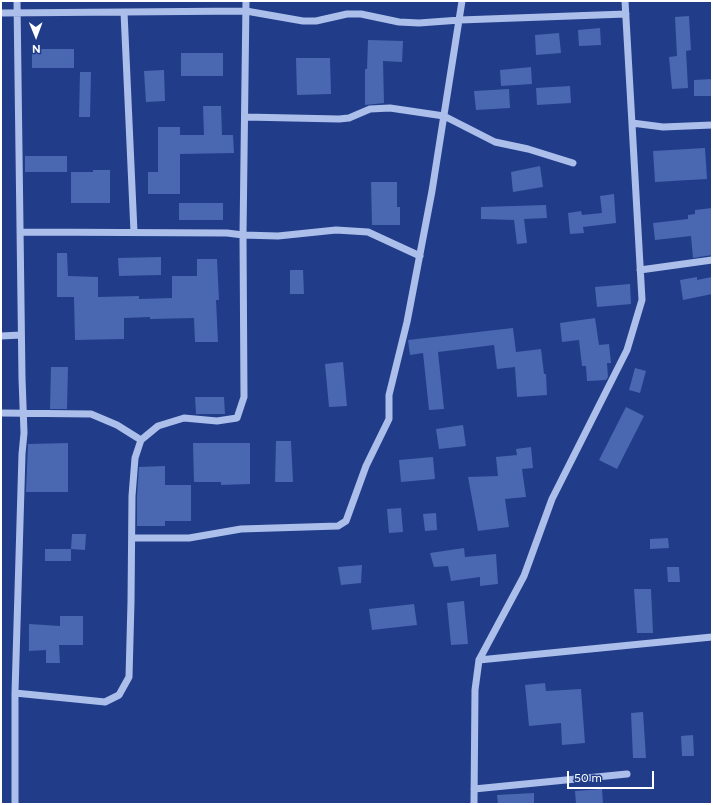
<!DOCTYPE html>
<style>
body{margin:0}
#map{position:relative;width:713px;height:805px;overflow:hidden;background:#213d89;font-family:Figtree,sans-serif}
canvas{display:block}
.frame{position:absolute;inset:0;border:2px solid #fff;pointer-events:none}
.north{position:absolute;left:16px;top:16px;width:40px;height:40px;-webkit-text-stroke:3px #213d89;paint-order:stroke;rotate:179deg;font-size:11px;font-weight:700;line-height:16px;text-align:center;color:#fff}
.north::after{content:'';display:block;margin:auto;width:14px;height:18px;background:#fff;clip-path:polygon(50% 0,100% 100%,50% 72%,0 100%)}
.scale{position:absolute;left:567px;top:771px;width:87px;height:18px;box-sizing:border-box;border:2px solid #fff;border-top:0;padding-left:5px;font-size:12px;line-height:14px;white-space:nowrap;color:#fff;-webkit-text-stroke:3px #213d89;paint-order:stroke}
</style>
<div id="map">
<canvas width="713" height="805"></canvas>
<div class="frame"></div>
<div class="north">N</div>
<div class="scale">50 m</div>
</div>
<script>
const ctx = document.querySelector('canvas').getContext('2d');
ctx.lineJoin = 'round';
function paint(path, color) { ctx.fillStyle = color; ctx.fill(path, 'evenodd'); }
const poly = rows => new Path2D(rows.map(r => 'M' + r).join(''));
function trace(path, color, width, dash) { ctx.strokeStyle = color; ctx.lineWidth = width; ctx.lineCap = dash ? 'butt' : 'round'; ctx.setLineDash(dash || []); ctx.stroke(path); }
paint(poly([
 [689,16,691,50,686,51,688,88,672,89,669,57,677,56,675,17],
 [600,28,601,45,579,46,578,30],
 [559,33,561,53,536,55,535,35],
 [368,40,403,41,402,62,383,61,384,103,365,105,365,69,367,69],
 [32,49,74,49,74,68,32,68],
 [181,53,223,53,223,76,181,76],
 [296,58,330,58,331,94,297,95],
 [531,67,532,84,501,86,500,70],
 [164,70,165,101,146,102,144,71],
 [80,72,91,72,90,117,79,117],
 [712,79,712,96,694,96,694,80],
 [570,86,571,103,537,105,536,88],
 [509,89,510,108,476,110,474,91],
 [203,106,221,106,222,135,233,135,234,153,180,154,180,194,148,194,148,172,158,172,158,127,180,127,180,135,204,135],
 [705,148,707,179,655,182,653,151],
 [25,156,67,156,67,172,25,172],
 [540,166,543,187,513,192,511,172],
 [93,170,110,170,110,203,71,203,71,172,93,172],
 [371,182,397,182,397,207,400,207,400,225,372,225],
 [614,194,616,223,583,227,584,233,570,234,568,213,581,211,582,215,602,213,600,196],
 [179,203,223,203,223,220,179,220],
 [546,205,547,218,524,219,527,243,517,244,514,220,481,219,481,207],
 [712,208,712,255,693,258,691,236,655,240,653,223,688,219,688,215,695,214,695,210],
 [57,253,67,253,68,276,98,277,98,297,139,296,139,299,172,298,172,276,197,276,197,259,217,259,219,300,216,300,218,342,195,342,194,318,150,319,150,317,124,318,124,339,75,340,74,297,57,297],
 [161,257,161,275,119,276,118,258],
 [290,270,303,270,304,294,290,294],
 [697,277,697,280,712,277,712,294,683,300,680,280],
 [630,284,631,304,597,307,595,287],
 [595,318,599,345,609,344,611,363,607,363,608,377,606,380,587,381,586,366,582,366,579,340,562,342,560,323],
 [513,328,516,352,541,349,544,374,546,374,547,395,517,397,515,367,497,369,494,345,438,352,444,409,429,410,423,353,410,355,408,340],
 [343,362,347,406,329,407,325,364],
 [51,367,68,367,67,409,50,409],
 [635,368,646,371,640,393,629,390],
 [195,397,224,397,225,414,196,414],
 [626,407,644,416,617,469,599,460],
 [463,425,466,446,439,449,436,429],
 [276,441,291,441,293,482,275,482],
 [68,443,68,492,26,492,28,444],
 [193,443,250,443,250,484,221,485,221,482,194,482],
 [531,447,533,468,522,469,526,497,505,499,509,527,478,531,468,477,498,476,496,457,517,455,516,449],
 [433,457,435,479,401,482,399,460],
 [165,466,165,485,191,485,191,521,165,521,165,526,137,526,137,496,139,467],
 [401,508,403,532,389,533,387,509],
 [436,513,437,530,425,531,423,514],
 [72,534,86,534,85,550,71,549],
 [668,538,669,548,650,549,650,539],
 [464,548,465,557,496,554,498,584,480,586,480,577,451,581,448,566,434,567,430,553],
 [45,549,71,549,71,561,45,561],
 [362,565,361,583,341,585,338,567],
 [667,567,679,567,680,582,668,582],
 [634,589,651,589,653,633,637,633],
 [464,601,468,644,451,645,447,603],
 [414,604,417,625,372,630,369,609],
 [60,616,83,616,83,645,59,645,60,663,46,663,46,650,29,651,29,624,60,626],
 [545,683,546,691,581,689,585,743,562,745,561,723,529,726,525,685],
 [643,712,646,758,633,758,631,713],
 [693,735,694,756,682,756,681,736],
 [602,789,603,804,576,804,575,791],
 [534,793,534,804,498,804,497,795]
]), '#4a67b1');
trace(poly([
 [124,12,134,232],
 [1,13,246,11,303,21,316,21,347,14,361,14,399,22,419,23,460,20,626,14],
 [245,117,339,119,349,118,370,109,390,108,444,116,495,142,528,149,573,163],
 [632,123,663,127,712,125],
 [20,232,227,233,243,235,246,1],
 [640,270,712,260],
 [1,336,21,335],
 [1,413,91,414,117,425,141,440],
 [132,538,189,538,241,529,338,526,346,521,366,466,389,419,389,395,407,322,432,191,462,1],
 [479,660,712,637],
 [15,693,105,702,119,695,129,677,131,602,132,496,135,458,141,440,158,426,184,418,217,421,237,418,244,397,243,235,278,236,336,230,368,232,420,256],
 [474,789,627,774],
 [15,804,15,693,22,454,24,433,22,378,17,1],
 [474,804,475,690,479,660,524,576,552,499,627,350,642,300,625,1]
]), '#acbeea', 7);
</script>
